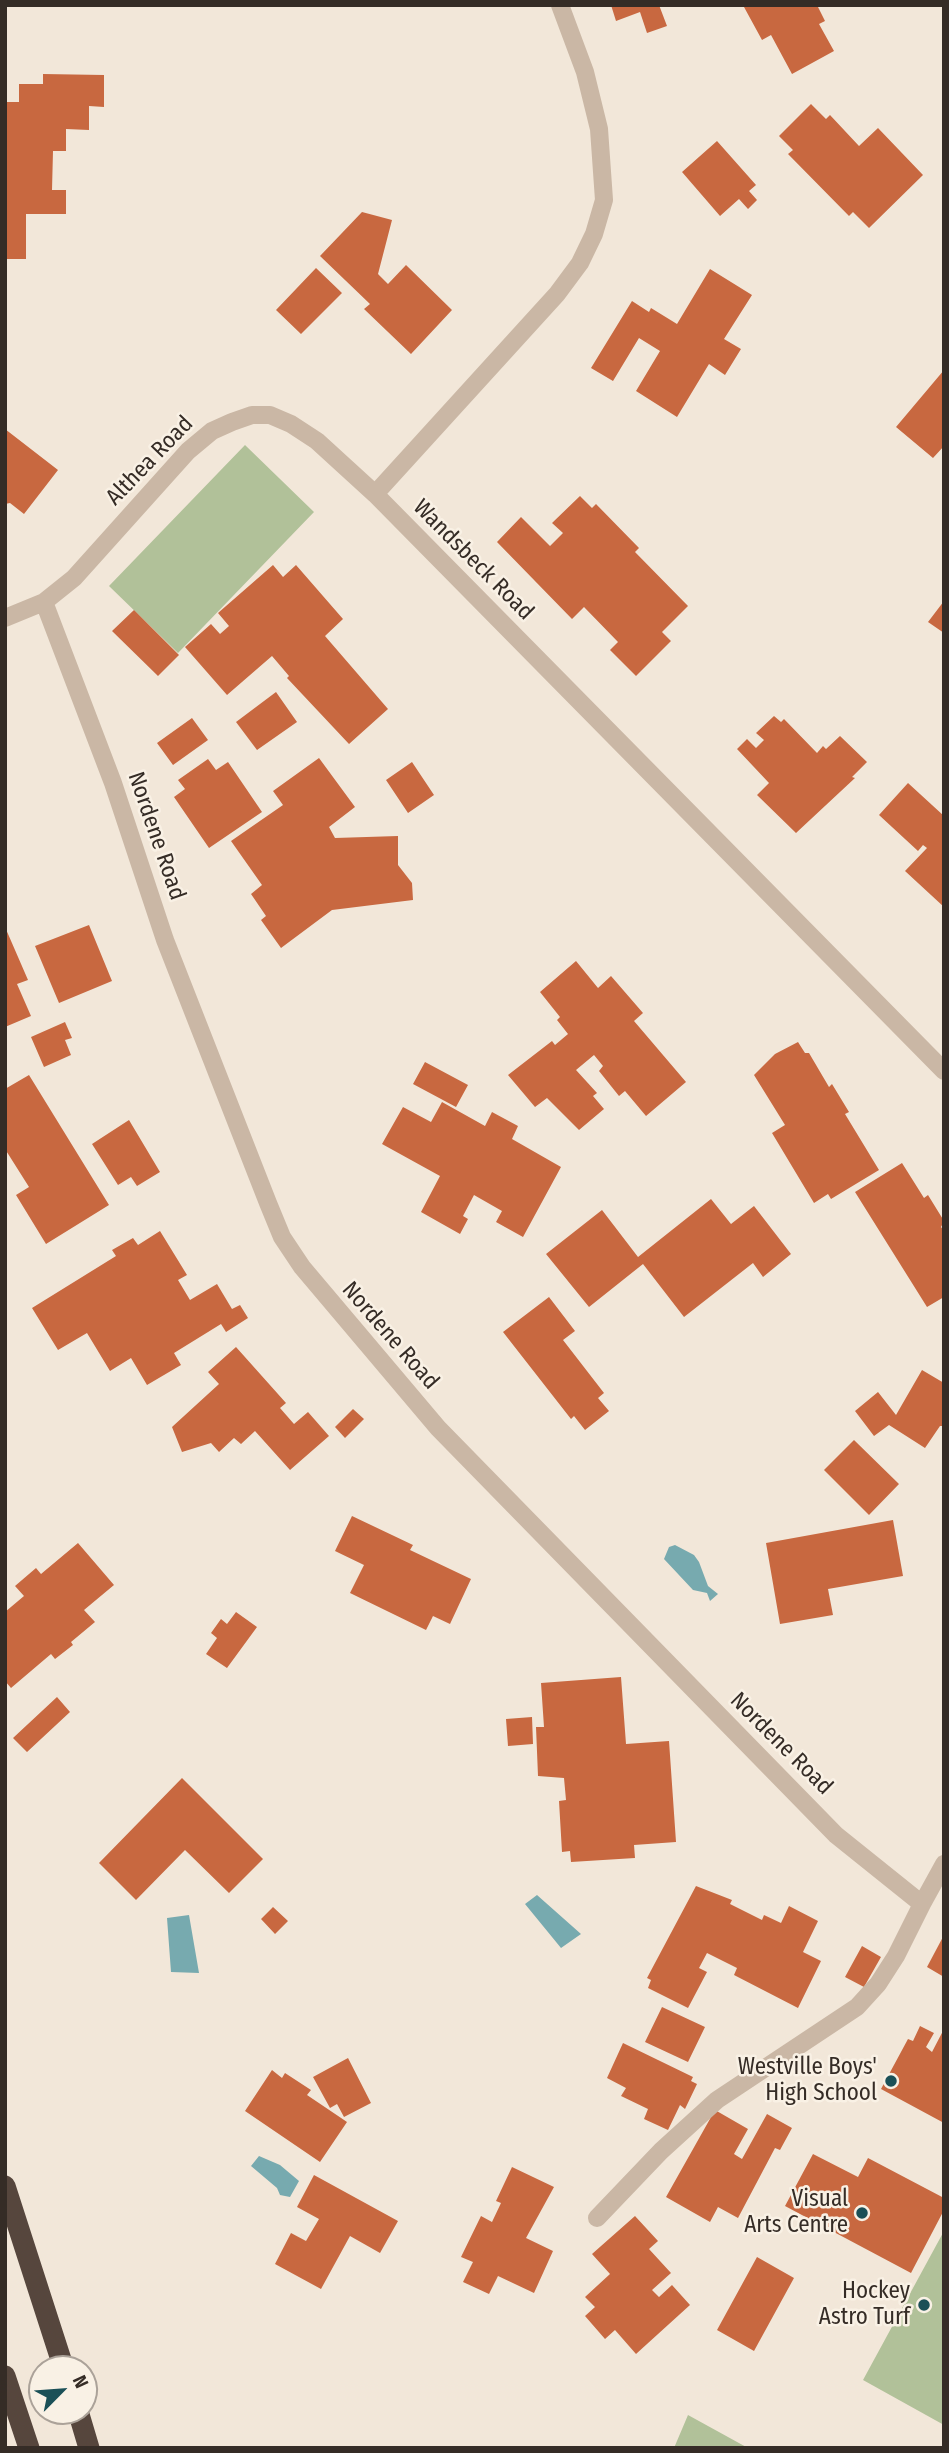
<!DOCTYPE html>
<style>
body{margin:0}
#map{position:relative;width:949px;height:2453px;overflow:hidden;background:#f2e7d9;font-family:"Fira Sans Condensed",sans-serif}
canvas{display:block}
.frame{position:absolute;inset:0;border:7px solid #352c26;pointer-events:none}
.north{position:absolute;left:28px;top:2355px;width:70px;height:70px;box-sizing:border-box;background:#f9f1e5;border:2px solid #aba299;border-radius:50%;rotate:65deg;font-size:19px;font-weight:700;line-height:28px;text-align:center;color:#352c26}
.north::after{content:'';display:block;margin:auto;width:24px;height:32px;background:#1b5057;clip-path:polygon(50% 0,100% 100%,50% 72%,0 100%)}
</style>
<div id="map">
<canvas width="949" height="2453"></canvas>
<div class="frame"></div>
<div class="north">N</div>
</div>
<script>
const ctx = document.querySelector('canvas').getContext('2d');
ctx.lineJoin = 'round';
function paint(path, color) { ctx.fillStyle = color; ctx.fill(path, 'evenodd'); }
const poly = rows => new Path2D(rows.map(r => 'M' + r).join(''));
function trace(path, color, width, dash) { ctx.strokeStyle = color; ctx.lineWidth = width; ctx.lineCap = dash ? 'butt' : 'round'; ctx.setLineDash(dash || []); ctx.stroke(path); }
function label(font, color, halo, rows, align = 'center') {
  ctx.font = font + ' "Fira Sans Condensed",sans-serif'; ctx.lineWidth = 5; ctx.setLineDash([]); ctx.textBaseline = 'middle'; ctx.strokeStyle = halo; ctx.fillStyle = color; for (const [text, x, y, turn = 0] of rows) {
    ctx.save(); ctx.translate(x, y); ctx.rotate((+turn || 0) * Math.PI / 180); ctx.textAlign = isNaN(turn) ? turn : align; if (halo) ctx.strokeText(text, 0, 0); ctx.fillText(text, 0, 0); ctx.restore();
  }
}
paint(poly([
 [245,445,314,512,178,653,109,586],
 [944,2231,944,2425,863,2380],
 [688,2415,748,2448,674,2448]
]), '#b1c199');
paint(poly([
 [675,1545,694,1555,699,1562,708,1586,718,1594,710,1601,707,1593,693,1590,664,1559,669,1547],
 [537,1895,581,1934,561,1948,525,1904],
 [189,1915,199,1973,171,1972,167,1918],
 [259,2156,280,2165,299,2181,290,2197,280,2195,277,2188,251,2166]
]), '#77aaaf');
paint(poly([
 [611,5,659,5,667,26,647,33,640,12,616,21],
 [747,5,817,5,825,21,819,24,834,51,792,74,771,35,762,40,744,7],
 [43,74,104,75,104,107,89,106,89,130,66,129,66,151,53,151,52,190,66,190,66,214,26,214,26,259,5,259,5,102,19,102,19,84,43,84],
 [811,104,826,119,830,115,859,146,878,128,923,175,869,228,853,212,849,216,788,154,793,150,779,136],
 [717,141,756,185,749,191,757,200,748,209,739,199,720,216,682,172],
 [362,212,392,220,378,274,388,284,406,265,452,310,411,354,364,309,370,304,320,256],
 [316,268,342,293,301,334,276,310],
 [710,269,752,295,724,339,741,349,725,375,709,364,677,417,636,391,660,351,639,338,613,381,591,368,632,301,649,312,651,308,677,324],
 [944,370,944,446,933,458,896,427],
 [5,429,58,470,24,514,10,503,5,504],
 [580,496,592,508,596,504,639,548,635,552,688,606,662,632,671,641,636,676,610,650,618,642,584,607,572,619,497,542,521,517,550,546,563,533,552,523],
 [273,565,283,577,296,565,343,619,325,636,388,709,349,744,287,678,289,676,272,656,227,695,185,647,211,624,220,634,229,626,218,613],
 [944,601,944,633,928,622],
 [134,610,179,655,158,676,112,631],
 [276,692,297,722,257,750,236,722],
 [774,716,781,722,784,719,817,753,823,746,826,749,840,736,867,762,852,777,855,778,796,833,757,795,769,783,737,749,747,739,756,748,764,740,756,733],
 [192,718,208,740,173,765,157,743],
 [319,758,355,807,329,827,335,838,398,836,398,865,412,883,413,900,332,910,281,948,261,920,266,916,251,894,262,885,231,841,283,805,273,791],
 [208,759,216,770,228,762,262,812,209,848,174,797,185,789,178,780],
 [412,762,434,795,408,813,386,780],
 [908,783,944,816,944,907,905,871,927,848,923,845,918,851,879,815],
 [89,925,112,981,59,1003,35,946],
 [5,927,28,980,17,984,31,1016,5,1027],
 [576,961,598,988,611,976,643,1013,634,1021,686,1082,646,1116,625,1091,619,1096,599,1071,603,1066,594,1055,576,1070,597,1093,593,1096,604,1109,579,1130,547,1098,535,1107,508,1075,552,1041,555,1045,568,1034,557,1020,560,1017,540,992],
 [65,1022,72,1038,65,1040,71,1055,44,1067,31,1037],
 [798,1042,805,1053,809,1053,829,1087,832,1084,849,1112,845,1114,879,1170,831,1199,828,1194,814,1203,772,1133,785,1125,754,1075,775,1054],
 [425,1062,468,1085,456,1107,413,1084],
 [29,1075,109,1205,46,1244,16,1195,29,1187,5,1149,5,1089],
 [442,1102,485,1126,492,1112,518,1126,512,1139,561,1167,523,1237,496,1222,502,1211,474,1195,463,1216,468,1219,460,1234,421,1212,440,1176,382,1144,403,1107,431,1122],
 [129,1120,160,1172,137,1186,131,1177,118,1185,92,1144],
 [902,1163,924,1198,928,1195,944,1221,941,1227,944,1231,944,1297,927,1307,855,1192],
 [711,1199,731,1224,754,1206,791,1254,763,1277,753,1263,684,1317,643,1264,589,1307,546,1254,602,1210,638,1257],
 [160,1231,187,1275,178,1280,190,1300,217,1284,232,1309,240,1305,248,1318,226,1332,221,1324,174,1353,181,1365,147,1385,131,1358,110,1371,87,1333,58,1350,32,1308,116,1256,112,1250,133,1238,138,1245],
 [549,1297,575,1331,563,1340,604,1393,598,1398,609,1411,585,1430,574,1416,571,1419,503,1332],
 [236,1347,286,1403,280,1408,294,1424,308,1412,329,1436,290,1470,255,1431,241,1444,234,1438,219,1452,211,1443,182,1452,172,1427,219,1384,208,1372],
 [922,1370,944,1383,944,1426,940,1426,925,1448,889,1425,874,1436,855,1411,878,1392,896,1415],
 [353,1409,364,1419,345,1438,335,1427],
 [854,1440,899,1484,869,1515,824,1470],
 [352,1516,413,1545,410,1550,471,1579,450,1624,433,1616,426,1630,350,1593,364,1565,335,1551],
 [893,1520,903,1576,828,1589,833,1615,780,1624,766,1543],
 [78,1543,114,1585,84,1610,95,1622,71,1642,73,1645,55,1659,51,1654,11,1688,5,1681,5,1612,24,1596,15,1586,36,1568,41,1574],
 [236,1612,257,1627,227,1668,206,1654,217,1638,211,1633,221,1619,227,1624],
 [621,1677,626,1744,669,1741,676,1842,634,1845,635,1858,571,1862,570,1851,562,1852,559,1801,566,1800,564,1778,538,1776,536,1727,544,1727,541,1683],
 [57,1697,70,1712,27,1752,13,1738],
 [532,1717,533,1744,508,1746,506,1719],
 [182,1778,263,1859,229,1893,185,1850,136,1900,99,1863],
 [696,1886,732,1900,730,1904,762,1920,764,1915,781,1923,789,1906,818,1921,803,1952,821,1961,798,2008,734,1975,737,1968,707,1953,699,1968,707,1972,688,2008,648,1988,651,1980,647,1978],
 [273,1907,288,1921,275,1934,261,1919],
 [944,1935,944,1977,927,1967],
 [862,1946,881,1957,864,1987,845,1977],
 [662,2007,705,2027,688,2062,645,2042],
 [920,2026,934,2033,926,2047,932,2052,944,2029,944,2123,881,2089,908,2039,913,2041],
 [623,2043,693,2077,691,2081,697,2084,685,2109,680,2105,668,2130,644,2119,648,2109,621,2096,626,2088,607,2078],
 [348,2058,371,2103,344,2117,337,2104,330,2108,313,2077],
 [272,2070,282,2078,285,2073,311,2090,307,2095,347,2122,320,2162,245,2111],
 [715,2110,748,2129,734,2154,742,2159,767,2114,792,2128,780,2150,775,2148,738,2218,718,2207,710,2222,666,2197],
 [813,2154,858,2177,868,2158,944,2198,944,2210,911,2273,785,2206],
 [512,2167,554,2187,526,2238,553,2251,534,2293,498,2276,489,2294,463,2282,473,2262,461,2257,481,2216,492,2222,501,2203,496,2201],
 [314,2175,398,2221,380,2253,350,2236,321,2289,275,2264,291,2233,306,2241,319,2219,297,2207],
 [635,2216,658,2241,649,2249,671,2273,652,2290,659,2297,672,2285,690,2305,636,2354,615,2330,605,2339,585,2316,595,2307,585,2297,610,2274,592,2254],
 [757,2257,794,2278,754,2351,717,2330]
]), '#c86840');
trace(poly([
 [560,5,585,72,599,129,604,200,594,234,580,263,557,294,375,494,944,1071],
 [44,602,113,783,165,940,268,1203,282,1237,302,1267,438,1428,836,1835,922,1904,944,1864],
 [5,618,44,602,74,578,188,451,212,431,232,422,252,415,270,415,291,424,317,441,375,494],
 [597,2218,661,2151,717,2100,857,2007,878,1984,896,1956,922,1904]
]), '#cab7a5', 18);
trace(poly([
 [5,2186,64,2369],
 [5,2376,29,2448],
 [78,2411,89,2448]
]), '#56463d', 21);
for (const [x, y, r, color] of [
 [891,2081,7,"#1b5057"],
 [862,2213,7,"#1b5057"],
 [924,2305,7,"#1b5057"]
]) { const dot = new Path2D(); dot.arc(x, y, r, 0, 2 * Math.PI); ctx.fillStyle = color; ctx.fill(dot); trace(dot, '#f9f1e5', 2.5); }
label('23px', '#352c26', '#f9f1e5', [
 ["Althea Road",150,461,-46],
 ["Wandsbeck Road",473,560,45],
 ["Nordene Road",156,836,71],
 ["Nordene Road",390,1336,49],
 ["Nordene Road",781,1744,45]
]);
label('23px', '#352c26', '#f9f1e5', [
 ["Westville Boys'",877,2068],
 ["High School",877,2094],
 ["Visual",848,2200],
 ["Arts Centre",848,2226],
 ["Hockey",910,2292],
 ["Astro Turf",910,2318]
], 'right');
</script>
